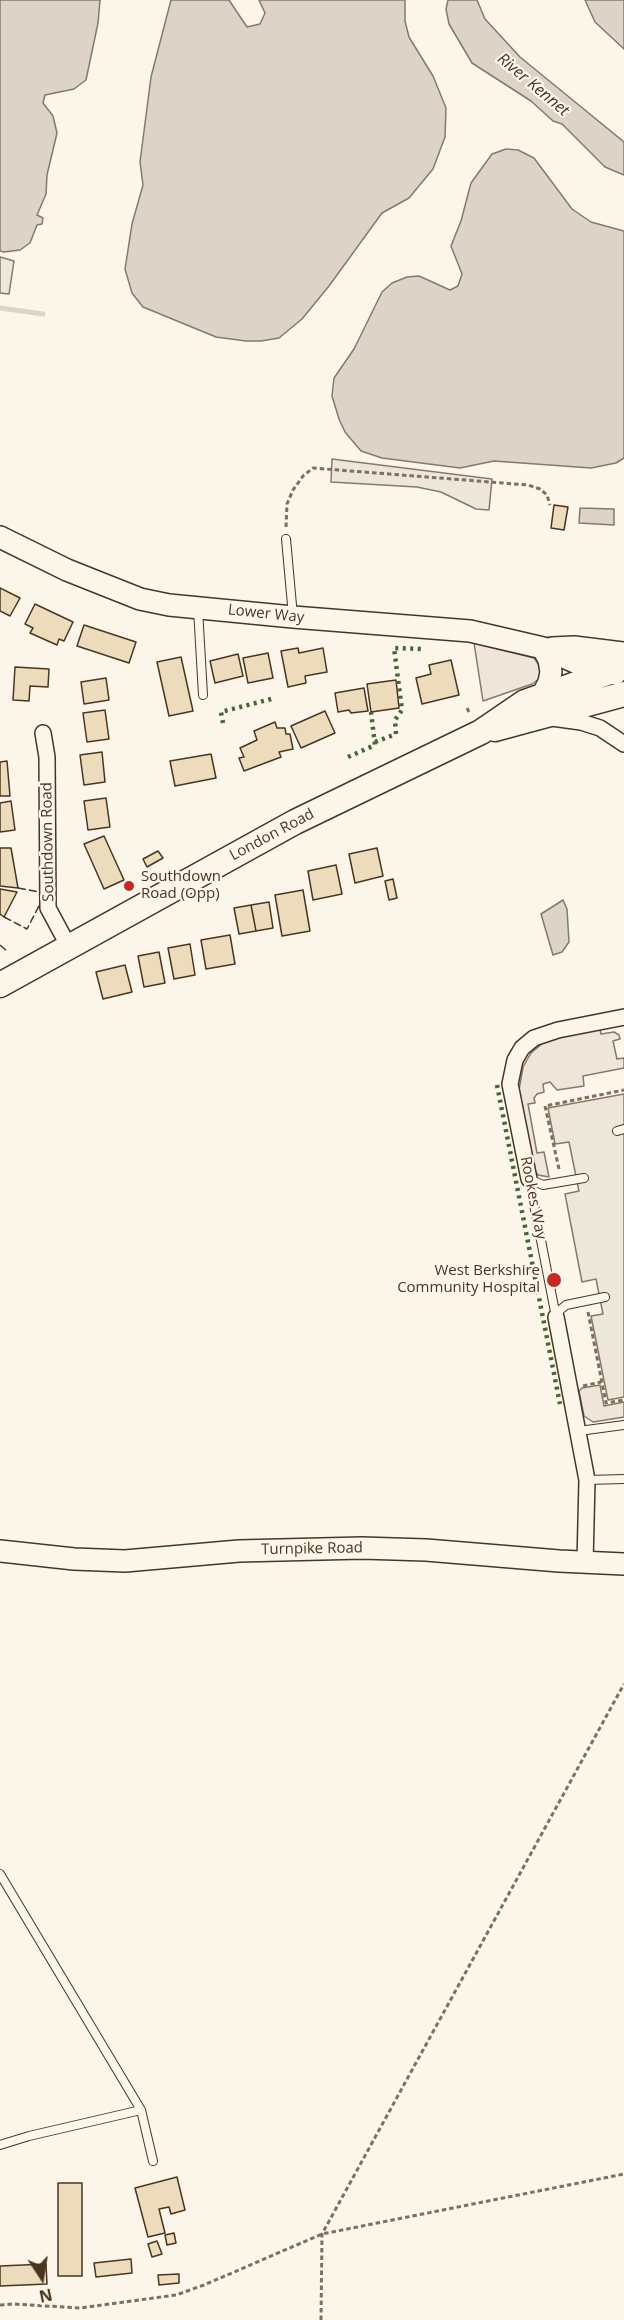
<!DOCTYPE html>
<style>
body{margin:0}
#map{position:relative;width:624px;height:2320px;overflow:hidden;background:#fbf6e9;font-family:"Open Sans",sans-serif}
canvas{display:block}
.north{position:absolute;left:12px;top:2248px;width:60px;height:60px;-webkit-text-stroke:4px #fbf6e9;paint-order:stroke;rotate:168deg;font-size:16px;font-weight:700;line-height:24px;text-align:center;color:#4a3520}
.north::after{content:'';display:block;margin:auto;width:21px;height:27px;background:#4a3520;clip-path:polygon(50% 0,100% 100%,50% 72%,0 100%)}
</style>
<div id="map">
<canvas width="624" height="2320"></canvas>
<div class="north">N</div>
</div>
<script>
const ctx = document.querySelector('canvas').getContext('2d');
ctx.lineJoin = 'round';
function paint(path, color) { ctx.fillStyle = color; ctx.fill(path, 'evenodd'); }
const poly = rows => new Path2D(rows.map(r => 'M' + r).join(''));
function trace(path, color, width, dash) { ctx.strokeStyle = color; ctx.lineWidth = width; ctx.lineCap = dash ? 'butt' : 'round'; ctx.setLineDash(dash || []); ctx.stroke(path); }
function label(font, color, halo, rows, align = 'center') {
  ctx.font = font + ' "Open Sans",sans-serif'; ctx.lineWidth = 4.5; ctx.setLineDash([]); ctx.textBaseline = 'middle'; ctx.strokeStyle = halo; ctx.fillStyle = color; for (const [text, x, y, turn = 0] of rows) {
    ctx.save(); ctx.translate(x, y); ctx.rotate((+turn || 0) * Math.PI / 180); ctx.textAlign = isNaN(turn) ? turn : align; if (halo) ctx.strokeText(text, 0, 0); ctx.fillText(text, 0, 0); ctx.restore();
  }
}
const green = poly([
 [474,643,534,658,541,668,539,679,532,684,483,701,474,643],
 [600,1029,601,1034,614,1032,619,1035,620,1039,613,1041,617,1059,624,1058,624,1068,583,1076,584,1086,557,1090,550,1082,543,1084,544,1092,537,1094,534,1098,535,1103,528,1104,537,1153,544,1152,549,1177,538,1175,535,1171,519,1090,523,1067,531,1053,543,1043,558,1038,600,1029],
 [600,1385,604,1406,624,1402,624,1417,593,1422,584,1416,579,1391,582,1388,600,1385]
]);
paint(green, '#ede6d9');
trace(green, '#887966', 1.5);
const parking = poly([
 [0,257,14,261,9,294,0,293,0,257],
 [332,459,492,479,489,510,476,509,441,492,417,487,331,482,332,459],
 [624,1094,624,1397,608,1400,591,1316,603,1314,596,1279,582,1282,565,1194,579,1191,569,1142,555,1144,548,1108,624,1094]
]);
paint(parking, '#ede7d9');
trace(parking, '#887966', 1.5);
const water = poly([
 [0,0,100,0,98,23,86,80,74,89,45,95,43,103,53,116,57,133,47,175,46,194,37,215,43,218,42,224,37,225,30,243,20,250,4,252,0,251,0,0],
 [171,0,229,0,247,27,260,24,265,13,259,0,405,0,405,21,409,37,433,76,446,108,445,137,433,169,409,198,382,213,329,286,302,319,279,338,261,341,246,341,216,337,143,307,132,293,125,269,132,224,143,185,140,162,151,77,171,0],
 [448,0,477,0,485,19,520,57,624,142,624,175,605,167,562,124,553,121,531,101,472,63,449,24,446,9,448,0],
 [585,0,624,0,624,49,595,22,585,0],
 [506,149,518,150,534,158,572,209,591,222,624,231,624,458,616,463,591,468,494,461,460,468,382,458,361,451,345,432,339,419,332,396,334,378,354,349,382,292,392,283,407,277,419,276,450,290,458,286,462,274,451,246,461,221,471,183,492,154,506,149],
 [580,508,614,509,614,525,579,523,580,508],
 [563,900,567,909,569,942,562,952,553,955,541,914,563,900]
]);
paint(water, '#dcd4c6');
trace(water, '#887966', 1.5);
trace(poly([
 [0,308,43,314]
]), '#dcd4c6', 5);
const building = poly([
 [554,505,568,507,564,530,551,528,554,505],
 [0,588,20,598,10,616,0,611,0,588],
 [35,604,73,622,64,641,59,639,57,645,30,633,33,628,25,624,35,604],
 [84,625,136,642,129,663,77,646,84,625],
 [298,648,299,653,323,648,327,672,305,676,306,683,288,687,281,651,298,648],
 [268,653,273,678,248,683,243,658,268,653],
 [238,654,243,676,215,683,210,661,238,654],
 [181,657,193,711,169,716,157,662,181,657],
 [451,660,459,695,422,704,416,678,431,674,429,665,451,660],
 [15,667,49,669,48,687,30,686,29,701,13,700,15,667],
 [106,678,109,700,84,704,81,682,106,678],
 [396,680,399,708,371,712,367,684,396,680],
 [364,688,368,711,351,713,349,710,338,712,335,693,364,688],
 [105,710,109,739,87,742,83,713,105,710],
 [325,711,335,733,301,748,291,726,325,711],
 [275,722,277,728,285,728,286,734,290,734,293,749,279,752,281,757,244,771,239,758,244,757,240,748,257,740,254,731,275,722],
 [102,752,105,782,84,785,80,755,102,752],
 [211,754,216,778,175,786,170,761,211,754],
 [7,761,10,796,0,796,0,762,7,761],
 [106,798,110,827,88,830,84,801,106,798],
 [11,801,15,830,0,832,0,803,11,801],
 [104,836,124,880,104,889,84,844,104,836],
 [0,848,11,848,18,888,0,886,0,848],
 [377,848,383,876,355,883,349,854,377,848],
 [158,851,163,858,147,867,143,859,158,851],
 [336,865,342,894,313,900,308,871,336,865],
 [393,879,397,898,389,900,385,881,393,879],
 [0,889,17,892,4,917,0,914,0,889],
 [303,890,310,931,282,936,275,895,303,890],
 [269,902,273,928,256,931,251,905,269,902],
 [251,905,256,931,239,934,234,908,251,905],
 [230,935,235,964,206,969,201,940,230,935],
 [190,944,195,975,174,979,168,948,190,944],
 [159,952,165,983,144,987,138,956,159,952],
 [125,965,132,992,103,999,96,972,125,965],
 [177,2177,185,2210,171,2214,169,2207,159,2209,165,2233,148,2237,135,2188,177,2177],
 [58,2183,82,2183,82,2276,58,2276,58,2183],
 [174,2233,176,2243,167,2245,165,2235,174,2233],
 [157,2241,162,2254,152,2257,148,2244,157,2241],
 [131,2259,132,2273,96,2277,94,2263,131,2259],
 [46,2264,47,2284,0,2286,0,2266,46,2264],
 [179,2274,179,2283,159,2285,158,2275,179,2274]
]);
paint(building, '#ecdcbc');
trace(building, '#4a3520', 1.5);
const lane = poly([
 [286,539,293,616],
 [198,609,203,695],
 [617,1131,624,1129],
 [529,1179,556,1317],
 [529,1179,543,1185,584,1178],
 [556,1317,560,1310,566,1305,605,1297],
 [579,1431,624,1425],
 [587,1480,624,1479],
 [0,1874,141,2110,153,2161],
 [0,2145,29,2136,141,2110]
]);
const street = poly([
 [552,718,581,722,600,728,624,744],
 [43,733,47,757,48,908,69,947],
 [529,1179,510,1084,515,1060,522,1048,534,1038,558,1030,624,1017],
 [556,1317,587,1480,585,1563]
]);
const secondary = poly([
 [0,537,67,570,140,599,169,605,293,617,470,631,543,648,577,663,615,674],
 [543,648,549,660,551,672,549,682,543,694],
 [552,648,574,647,624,653],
 [0,1551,74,1559,125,1561,239,1551,362,1548,426,1550,559,1561,624,1564]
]);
const primary = poly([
 [495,729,624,694],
 [0,985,295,822,481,732,525,702,624,667]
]);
trace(lane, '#4a3520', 10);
trace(street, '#4a3520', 18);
trace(secondary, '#4a3520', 24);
trace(primary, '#4a3520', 27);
trace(poly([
 [286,527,287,504,293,490,303,476,313,468,528,485,540,489,547,495,550,505],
 [467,708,469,712],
 [559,1169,545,1106,624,1090],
 [588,1312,606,1403,624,1400],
 [583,1386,601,1382],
 [0,2305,13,2304,80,2308,176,2295,204,2285,322,2234,624,2174],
 [321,2320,322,2234,624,1684]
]), '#7f6f5c', 3, [4.5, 3]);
trace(lane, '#fbf6e9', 8);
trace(street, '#fbf6e9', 15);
trace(secondary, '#fbf6e9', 21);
trace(primary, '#fbf6e9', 24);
trace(poly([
 [223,723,221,712,275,698],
 [375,742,396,734,395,720,402,710,394,648,422,649],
 [348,757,375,745,371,712],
 [497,1085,560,1404]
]), '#436837', 4.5, [3, 4.5]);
trace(poly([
 [18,888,39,892],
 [4,917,27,929,40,904],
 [0,945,7,951]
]), '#4a3520', 1.5, [8, 3]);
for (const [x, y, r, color] of [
 [129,886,6,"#c62828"],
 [554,1280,8,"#c62828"]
]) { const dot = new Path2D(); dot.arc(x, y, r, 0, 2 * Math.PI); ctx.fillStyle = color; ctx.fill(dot); trace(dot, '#fbf6e9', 2); }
label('15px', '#4a3520', '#fbf6e9', [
 ["Lower Way",266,614,6],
 ["London Road",272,835,-28],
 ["Southdown Road",48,842,-91],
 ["Rookes Way",533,1198,79],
 ["Turnpike Road",312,1549,-1]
]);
label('15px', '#4a3520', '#fbf6e9', [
 ["Southdown",141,877],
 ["Road (Opp)",141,894],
 ["West Berkshire",540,1271,"right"],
 ["Community Hospital",540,1288,"right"]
], 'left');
label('italic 16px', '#4a3520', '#fbf6e9', [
 ["River Kennet",533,85,40]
]);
</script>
